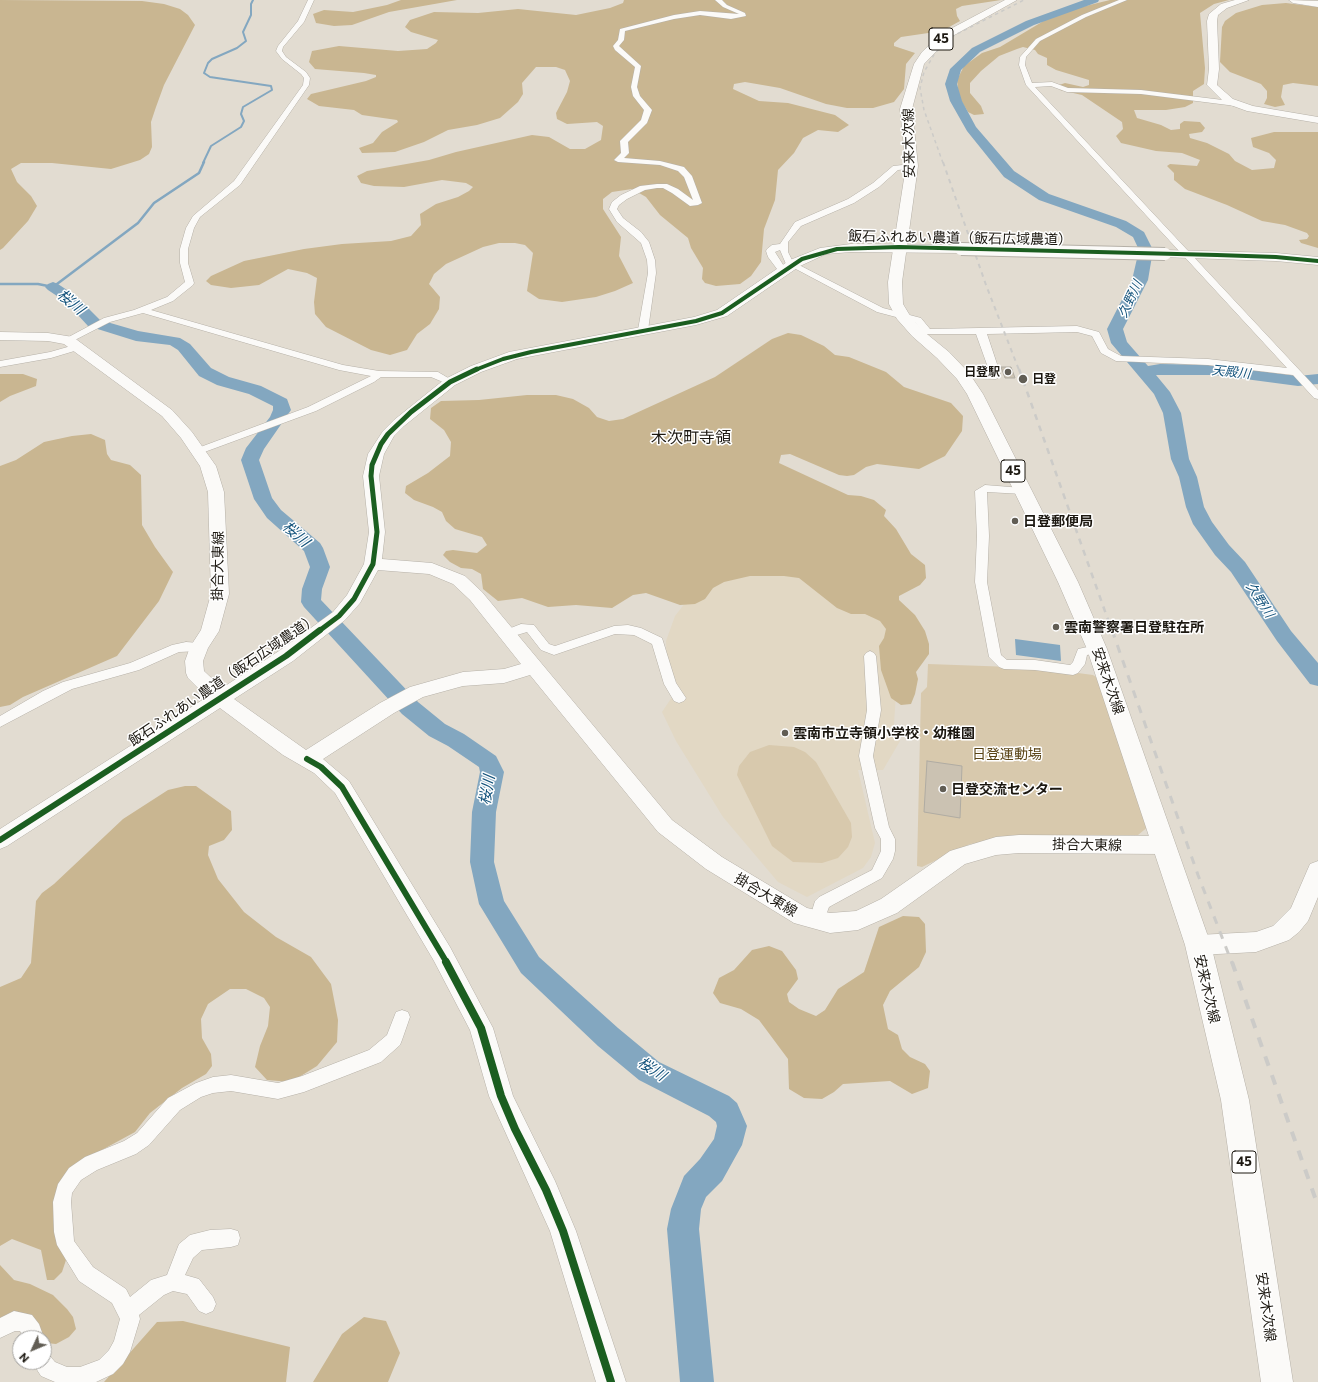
<!DOCTYPE html>
<meta charset="utf-8">
<style>
body{margin:0}
#map{position:relative;width:1318px;height:1382px;overflow:hidden;background:#e2dcd1;font-family:Commissioner,sans-serif}
canvas{display:block}
.north{position:absolute;left:12px;top:1330px;width:40px;height:40px;box-sizing:border-box;background:#fff;border:1px solid #a4a3a0;border-radius:50%;rotate:226deg;font-size:11px;font-weight:700;line-height:16px;text-align:center;color:#1c1811}
.north::after{content:'';display:block;margin:auto;width:14px;height:18px;background:#615d54;clip-path:polygon(50% 0,100% 100%,50% 72%,0 100%)}
</style>
<div id="map">
<canvas width="1318" height="1382"></canvas>
<div class="north">N</div>
</div>
<script>
const ctx = document.querySelector('canvas').getContext('2d');
ctx.lineJoin = 'round';
function paint(path, color) { ctx.fillStyle = color; ctx.fill(path, 'evenodd'); }
const poly = rows => new Path2D(rows.map(r => 'M' + r).join(''));
function trace(path, color, width, dash) { ctx.strokeStyle = color; ctx.lineWidth = width; ctx.lineCap = dash ? 'butt' : 'round'; ctx.setLineDash(dash || []); ctx.stroke(path); }
function label(font, color, halo, rows, align = 'center') {
  ctx.font = font + ' Commissioner,"Noto Sans JP",sans-serif'; ctx.lineWidth = 3; ctx.setLineDash([]); ctx.textBaseline = 'middle'; ctx.strokeStyle = halo; ctx.fillStyle = color; for (const [text, x, y, turn = 0] of rows) {
    ctx.save(); ctx.translate(x, y); ctx.rotate((+turn || 0) * Math.PI / 180); ctx.textAlign = isNaN(turn) ? turn : align; if (halo) ctx.strokeText(text, 0, 0); ctx.fillText(text, 0, 0); ctx.restore();
  }
}
paint(poly([
 [762,564,891,610,898,663,894,724,900,741,883,770,858,770,875,843,871,857,863,868,807,897,778,882,723,817,676,741,662,712,676,691,667,666,666,641,675,616,709,572]
]), '#e2d8c4');
paint(poly([
 [928,664,1040,668,1093,675,1096,677,1148,816,1149,826,1138,835,1004,841,970,844,922,867,917,866,921,693,927,687],
 [769,745,794,747,805,752,816,762,851,823,852,837,848,847,838,858,822,863,793,862,772,846,737,775,739,766,750,752]
]), '#d8c9ad');
paint(poly([
 [0,0,142,1,164,4,180,9,188,15,195,25,164,85,156,107,151,122,152,147,149,154,140,160,111,169,52,163,21,163,11,169,17,182,31,196,37,206,28,221,3,248,0,250],
 [401,0,457,0,389,12,352,25,334,26,316,23,313,14,324,10,353,12,387,5],
 [624,0,1001,0,962,6,956,9,957,16,960,21,942,31,901,37,894,43,894,46,915,53,906,64,904,89,894,102,873,108,847,108,826,104,780,88,745,82,734,84,733,89,759,101,788,103,835,115,849,125,838,132,818,130,803,138,794,153,778,170,775,200,764,229,761,262,751,276,740,284,716,286,705,283,702,279,703,268,691,248,688,238,660,215,646,197,632,189,612,192,603,199,603,209,621,237,619,256,633,283,615,291,596,297,562,302,539,299,527,291,533,253,525,245,515,243,499,243,483,247,446,264,434,274,429,284,440,297,439,309,430,324,417,334,407,350,390,355,371,350,326,327,315,314,314,302,317,278,307,273,288,269,259,285,231,288,211,285,206,281,211,276,244,261,304,249,342,244,391,241,411,236,421,225,420,214,436,204,458,197,469,191,473,187,466,183,442,180,404,187,374,186,361,183,357,176,367,171,429,160,456,152,532,135,549,137,570,149,585,149,601,140,603,126,597,122,567,124,557,119,556,113,567,92,570,81,565,70,556,67,536,67,522,83,523,94,518,102,500,118,477,125,448,130,424,142,395,152,362,153,359,148,373,143,382,132,398,122,397,120,362,115,354,110,319,106,307,99,311,94,366,81,376,77,376,75,364,73,315,69,309,62,312,51,339,46,398,51,427,49,436,43,438,40,411,32,405,27,410,20,434,12,478,13,518,9,576,15,610,8,623,3],
 [1110,0,1229,0,1214,4,1200,13,1205,68,1204,84,1193,91,1193,103,1185,107,1166,110,1134,110,1137,118,1161,125,1171,130,1180,129,1180,124,1184,121,1200,122,1205,128,1202,132,1189,134,1190,138,1207,143,1229,154,1235,161,1252,170,1274,168,1276,160,1269,153,1253,147,1251,138,1274,132,1318,132,1318,248,1301,243,1299,240,1307,239,1309,236,1307,233,1285,225,1262,221,1227,205,1185,189,1174,180,1174,173,1167,166,1170,164,1197,166,1200,160,1182,153,1156,151,1121,143,1116,136,1123,129,1122,122,1082,95,1060,90,1059,85,1065,83,1083,87,1089,85,1089,80,1056,70,1047,65,1047,58,1038,54,1035,50,1023,47,1017,49,999,56,981,71,970,83,970,93,981,106,984,114,974,115,968,112,959,97,957,80,964,66,982,53,1000,47,1057,13],
 [1286,3,1318,7,1318,86,1293,83,1283,85,1281,97,1285,105,1275,107,1264,104,1267,98,1267,91,1261,84,1230,72,1220,62,1222,27,1225,21,1236,13,1262,5],
 [788,333,801,335,824,346,835,355,849,357,886,372,904,387,951,403,963,416,962,431,945,456,919,469,877,464,866,467,854,475,847,476,839,475,790,454,781,455,779,463,848,495,861,496,874,500,886,510,884,516,896,529,911,554,925,565,926,578,920,585,899,596,899,600,915,615,925,631,929,644,929,654,916,672,918,679,915,694,911,704,901,705,891,698,881,670,879,646,884,638,886,629,880,621,865,614,851,614,837,608,799,578,784,576,750,576,724,582,713,588,705,599,695,604,680,605,646,593,633,595,612,608,576,605,548,607,522,598,498,601,483,589,481,574,472,569,461,568,450,562,443,555,446,551,453,550,477,553,487,545,482,537,455,529,446,521,442,512,433,507,414,500,405,493,406,486,428,473,450,456,451,442,444,430,430,419,431,408,441,401,479,400,527,395,556,395,573,399,589,408,597,417,609,421,623,419,715,377,772,339],
 [0,374,23,374,37,379,36,386,10,396,0,402],
 [91,434,105,440,107,454,111,460,130,465,141,475,142,525,155,547,173,572,159,601,117,656,23,697,10,705,0,707,0,466,16,460,44,442,72,436],
 [185,786,196,786,231,811,232,830,224,840,209,846,208,855,218,879,244,912,276,937,311,957,331,984,338,1020,337,1042,317,1066,291,1082,267,1080,255,1067,260,1046,268,1026,270,1007,264,998,246,989,230,989,208,1004,201,1019,202,1038,211,1054,212,1066,206,1074,182,1088,150,1113,135,1132,89,1157,56,1206,54,1230,66,1260,62,1272,54,1280,47,1280,41,1250,12,1239,0,1246,0,987,21,978,31,963,36,901,42,893,54,884,123,819,168,790],
 [903,916,919,917,925,924,926,952,919,967,890,991,883,1005,888,1029,898,1035,902,1049,910,1057,925,1064,930,1071,928,1088,912,1094,890,1081,843,1084,834,1092,822,1099,804,1098,789,1089,788,1059,759,1020,741,1009,720,1003,713,993,719,978,734,970,752,950,769,946,782,951,796,970,798,979,787,994,789,1002,799,1009,816,1016,825,1010,838,989,864,972,879,927],
 [0,1265,14,1280,30,1284,53,1295,67,1309,73,1317,76,1329,69,1337,56,1344,46,1343,33,1320,24,1313,0,1319],
 [364,1317,386,1321,400,1353,388,1382,313,1382,342,1334],
 [183,1321,290,1347,286,1382,104,1382,157,1322]
]), '#c9b691');
paint(poly([
 [1015,639,1060,645,1061,661,1016,655]
]), '#83a7c0');
trace(poly([
 [203,163,211,146,241,127,244,121,241,114,243,107,272,90,271,86,210,77,204,73,208,63,212,59,237,48,246,41,243,32,251,15,251,4,253,0]
]), '#83a7c0', 2);
trace(poly([
 [0,284,38,284,53,287,138,223,154,203,199,173,204,162]
]), '#83a7c0', 2.5);
paint(poly([
 [1084,0,1099,0,1098,2,1034,25,980,52,961,70,957,84,962,101,976,127,1014,171,1049,194,1126,221,1144,232,1153,250,1148,280,1123,329,1127,342,1148,366,1160,364,1215,365,1298,376,1318,374,1318,384,1298,386,1215,375,1156,375,1170,392,1181,413,1189,459,1197,477,1204,507,1212,522,1229,545,1245,562,1291,631,1318,663,1318,686,1310,684,1277,641,1231,572,1215,555,1193,524,1186,507,1179,477,1171,459,1163,413,1154,394,1111,343,1107,329,1132,280,1139,250,1133,237,1116,227,1039,200,1004,177,967,131,950,101,945,84,950,69,972,48,1026,21,1084,0],
 [53,282,58,284,76,296,100,320,138,331,180,338,190,344,211,368,229,377,261,386,287,399,291,410,264,449,259,460,272,498,281,510,320,543,323,548,330,567,322,589,321,600,418,702,445,724,464,734,496,756,504,772,496,812,494,862,504,901,539,957,618,1028,659,1062,729,1096,737,1103,747,1126,742,1145,722,1181,706,1197,701,1209,699,1229,714,1382,680,1382,667,1229,671,1209,684,1176,700,1159,714,1139,717,1126,716,1122,709,1116,639,1080,598,1046,521,973,479,904,470,862,472,812,480,772,479,767,448,746,429,736,402,714,304,607,301,602,302,589,310,567,304,551,267,518,254,499,241,460,246,448,270,417,273,410,273,406,249,394,217,385,199,376,178,350,170,345,136,341,88,326,66,302,48,290,45,287,48,284,53,282]
]), '#83a7c0');
const building = poly([
 [1001,367,1011,367,1015,378,1005,378,1001,367],
 [927,761,962,766,960,818,924,812,927,761]
]);
paint(building, '#cbc2b2');
trace(building, '#b0aca3', 1);
const street = poly([
 [308,0,314,0,304,22,283,47,282,51,286,57,306,72,310,78,309,85,240,185,200,217,194,228,188,249,188,263,194,283,193,285,173,301,151,310,343,365,379,371,438,372,455,382,450,385,431,377,381,377,374,382,316,411,199,454,195,453,194,451,195,449,308,407,371,376,339,370,143,313,110,322,71,342,68,343,63,340,104,318,134,310,167,297,185,282,180,263,180,249,186,228,193,216,234,181,303,85,304,78,301,74,282,59,276,51,278,46,298,21,308,0],
 [715,0,722,0,727,5,745,13,746,16,731,19,700,15,674,19,625,31,624,40,619,46,641,66,637,87,640,96,652,110,647,123,628,142,629,153,624,158,660,161,684,167,692,176,702,203,698,205,690,206,672,193,663,188,657,188,645,190,627,199,619,205,617,209,623,218,641,232,649,242,655,260,656,273,648,330,643,333,638,330,648,273,647,260,641,243,617,222,609,209,612,202,621,195,640,186,657,184,667,184,678,189,693,200,684,177,678,171,660,165,618,162,614,160,621,153,620,141,641,120,644,110,633,96,631,87,635,67,615,50,613,46,618,40,620,29,674,15,700,11,739,14,723,7,715,0],
 [1119,0,1127,0,1086,17,1040,41,1026,57,1025,65,1032,83,1052,82,1068,88,1141,90,1239,102,1239,106,1236,106,1141,94,1067,92,1051,86,1035,87,1318,390,1318,399,1314,398,1293,375,1208,365,1116,361,1101,353,1092,336,1077,332,987,334,1001,376,996,379,960,378,958,376,960,374,963,373,990,373,976,334,924,334,915,322,877,312,794,268,798,265,801,266,883,308,921,318,930,329,1077,326,1099,332,1108,349,1121,356,1208,359,1287,368,1026,85,1019,65,1020,57,1036,39,1082,15,1119,0],
 [912,164,915,164,915,168,898,170,879,187,854,203,801,226,788,242,788,252,793,262,792,264,786,264,780,250,775,252,787,271,786,273,780,273,768,257,766,251,767,249,772,245,780,244,795,222,848,199,873,183,893,166,912,164],
 [78,344,81,345,83,347,81,349,51,358,0,367,0,361,50,352,78,344],
 [985,485,1023,488,1029,491,1023,494,987,492,989,536,987,582,1001,655,1007,660,1035,660,1070,665,1073,662,1078,649,1097,645,1101,646,1103,649,1101,652,1087,655,1085,664,1078,673,1073,675,1035,670,1004,669,999,667,989,657,975,582,977,536,975,491,985,485],
 [521,624,534,625,549,644,555,646,614,626,628,625,641,628,662,638,676,683,686,698,684,701,679,703,674,701,664,684,652,644,634,635,615,634,554,655,541,650,527,632,507,638,503,637,501,634,503,631,521,624],
 [186,642,199,643,203,644,205,647,203,650,199,651,179,652,139,670,72,689,0,727,0,716,43,691,63,682,130,663,172,645,186,642],
 [870,651,874,653,876,656,881,710,873,756,889,827,895,839,895,851,893,859,882,878,829,907,822,926,817,928,812,926,809,921,815,901,819,897,872,870,881,851,881,839,875,828,859,756,867,710,864,656,866,653,870,651],
 [402,1010,408,1012,410,1017,402,1040,400,1045,381,1062,304,1092,278,1099,231,1091,213,1093,201,1097,180,1110,149,1145,136,1154,97,1170,81,1180,72,1193,71,1202,74,1241,93,1267,126,1289,130,1297,151,1280,167,1275,179,1244,190,1235,210,1230,231,1229,238,1231,240,1238,238,1245,231,1247,202,1250,193,1258,185,1275,199,1279,213,1297,216,1304,213,1311,206,1314,199,1311,187,1294,173,1291,164,1295,139,1315,140,1319,130,1352,123,1364,113,1374,96,1382,55,1382,41,1376,32,1362,44,1362,44,1353,49,1355,55,1362,67,1367,80,1367,99,1360,109,1350,114,1341,120,1319,112,1303,79,1281,57,1245,54,1232,53,1202,58,1184,69,1168,85,1157,124,1141,137,1133,168,1098,196,1083,213,1077,231,1075,278,1083,302,1076,369,1050,387,1035,396,1012,402,1010],
 [14,1311,32,1315,39,1324,44,1338,24,1338,20,1331,15,1331,0,1338,0,1318,14,1311]
]);
const secondary = poly([
 [1235,0,1249,0,1227,8,1218,15,1217,21,1219,69,1217,85,1233,99,1253,106,1318,117,1318,123,1247,111,1225,103,1207,85,1209,69,1207,21,1209,14,1221,4,1235,0],
 [1289,0,1318,1,1318,7,1293,3,1289,0],
 [851,244,961,245,967,249,961,253,851,252,826,254,800,266,727,316,696,325,517,359,481,372,455,385,404,426,394,436,384,454,379,476,385,532,382,559,432,563,465,576,482,592,672,820,722,857,807,908,830,913,856,911,881,899,950,851,996,837,1019,835,1164,836,1172,839,1175,845,1172,851,1164,854,1019,853,996,855,965,864,897,913,858,930,830,933,794,923,706,869,658,832,530,675,504,683,463,686,423,697,394,713,323,759,349,781,450,947,493,1028,513,1096,555,1181,576,1231,626,1382,596,1382,550,1231,489,1096,470,1030,434,961,335,793,314,773,283,755,220,708,7,846,0,849,0,829,207,697,188,678,186,673,185,661,190,647,201,630,211,594,208,492,200,466,181,438,162,416,64,344,48,341,0,340,0,332,48,333,73,337,172,410,192,432,216,466,224,492,229,594,219,631,208,648,203,661,204,671,222,688,279,651,333,612,347,595,364,564,369,532,363,476,368,454,383,431,394,420,445,379,471,366,509,352,694,317,717,310,790,260,820,248,851,244],
 [378,570,429,574,453,584,470,600,521,664,504,669,463,672,410,687,380,703,306,750,234,699,293,661,345,620,360,603,378,570],
 [1165,250,1276,253,1318,257,1318,265,1276,261,1161,257,1159,254,1161,251,1165,250],
 [1318,861,1318,897,1308,921,1299,932,1289,940,1256,952,1198,955,1190,952,1187,945,1190,938,1198,935,1256,932,1273,926,1291,908,1310,864,1318,861]
]);
const primary = poly([
 [1005,0,1017,0,949,38,924,64,912,109,918,166,902,282,903,304,909,314,922,330,949,352,969,373,983,394,1078,582,1107,649,1211,945,1249,1100,1293,1382,1261,1382,1221,1100,1185,945,1087,649,1058,582,967,394,957,379,937,358,912,336,897,319,889,304,888,282,906,166,900,109,914,64,922,52,941,34,1005,0]
]);
trace(street, '#b5b0a7', 1);
trace(secondary, '#b5b0a7', 1);
trace(primary, '#b5b0a7', 1);
paint(street, '#fbfaf8');
paint(secondary, '#fbfaf8');
paint(primary, '#fbfaf8');
trace(poly([
 [943,163,924,110,920,88,924,72,935,53,953,36,1024,0]
]), '#cccbc8', 1.5, [3.5, 3.5]);
trace(poly([
 [943,162,986,285,1019,370]
]), '#cccbc8', 2, [4.5, 4.5]);
trace(poly([
 [1019,369,1112,631]
]), '#cccbc8', 2.5, [6, 6]);
trace(poly([
 [1112,630,1198,875,1232,963]
]), '#cccbc8', 3, [8, 8]);
trace(poly([
 [1232,962,1318,1206]
]), '#cccbc8', 4, [10, 10]);
const secondaryBridge = poly([
 [961,249,1165,254]
]);
trace(secondaryBridge, '#b5b0a7', 14, []);
trace(secondaryBridge, '#fbfaf8', 12);
trace(poly([
 [475,370,503,359,531,352,696,321,722,313,802,259,837,249,899,247,1217,255,1276,257,1318,261]
]), '#1b5e20', 4);
trace(poly([
 [319,631,339,616,354,599,373,564,377,532,371,476,372,465,381,444,388,434,411,412,450,382,477,369]
]), '#1b5e20', 5);
trace(poly([
 [307,759,321,767,342,787,447,963],
 [0,840,286,656,320,630]
]), '#1b5e20', 6);
trace(poly([
 [446,962,481,1028,501,1096,515,1129,546,1190,563,1231,611,1382]
]), '#1b5e20', 8);
for (const [x, y, r, color] of [
 [1008,372,4,"#615d54"],
 [1023,379,5,"#615d54"],
 [1015,521,4,"#615d54"],
 [1056,627,4,"#615d54"],
 [785,733,4,"#615d54"],
 [943,789,4,"#615d54"]
]) { const dot = new Path2D(); dot.arc(x, y, r, 0, 2 * Math.PI); ctx.fillStyle = color; ctx.fill(dot); trace(dot, '#fff', 1.5); }
label('bold 12px', '#1c1811', '#fff', [
 ["日登駅",1000,372],
 ["日登",1032,379,"left"]
], 'right');
for (const [x, y, w] of [
 [941,39,24],
 [1013,471,24],
 [1244,1162,24]
]) { const box = new Path2D(); box.roundRect(x - w / 2, y - 11, w, 22, 3); ctx.fillStyle = '#fff'; ctx.fill(box); trace(box, '#1c1811', 1); }
label('bold 13px', '#1c1811', null, [
 ["45",941,39],
 ["45",1013,471],
 ["45",1244,1162]
]);
label('italic 13px', '#12527b', '#fff', [
 ["久野川",1130,299,-65],
 ["天殿川",1231,372,6],
 ["久野川",1260,600,57]
]);
label('14px', '#1c1811', '#fff', [
 ["安来木次線",909,143,-91],
 ["飯石ふれあい農道（飯石広域農道）",960,238,1],
 ["掛合大東線",218,566,-89],
 ["飯石ふれあい農道（飯石広域農道）",223,680,-34],
 ["安来木次線",1108,681,71],
 ["掛合大東線",1087,845,1],
 ["掛合大東線",766,895,31],
 ["安来木次線",1207,989,77],
 ["安来木次線",1266,1307,82]
]);
label('bold 14px', '#1c1811', '#fff', [
 ["日登郵便局",1023,521],
 ["雲南警察署日登駐在所",1064,627],
 ["雲南市立寺領小学校・幼稚園",793,733],
 ["日登交流センター",951,789]
], 'left');
label('14px', '#5a4416', '#fff', [
 ["日登運動場",1007,754]
]);
label('italic 15px', '#12527b', '#fff', [
 ["桜川",71,302,40],
 ["桜川",296,534,42],
 ["桜川",487,790,-81],
 ["桜川",652,1069,34]
]);
label('16px', '#1c1811', '#fff', [
 ["木次町寺領",691,438]
]);
</script>
